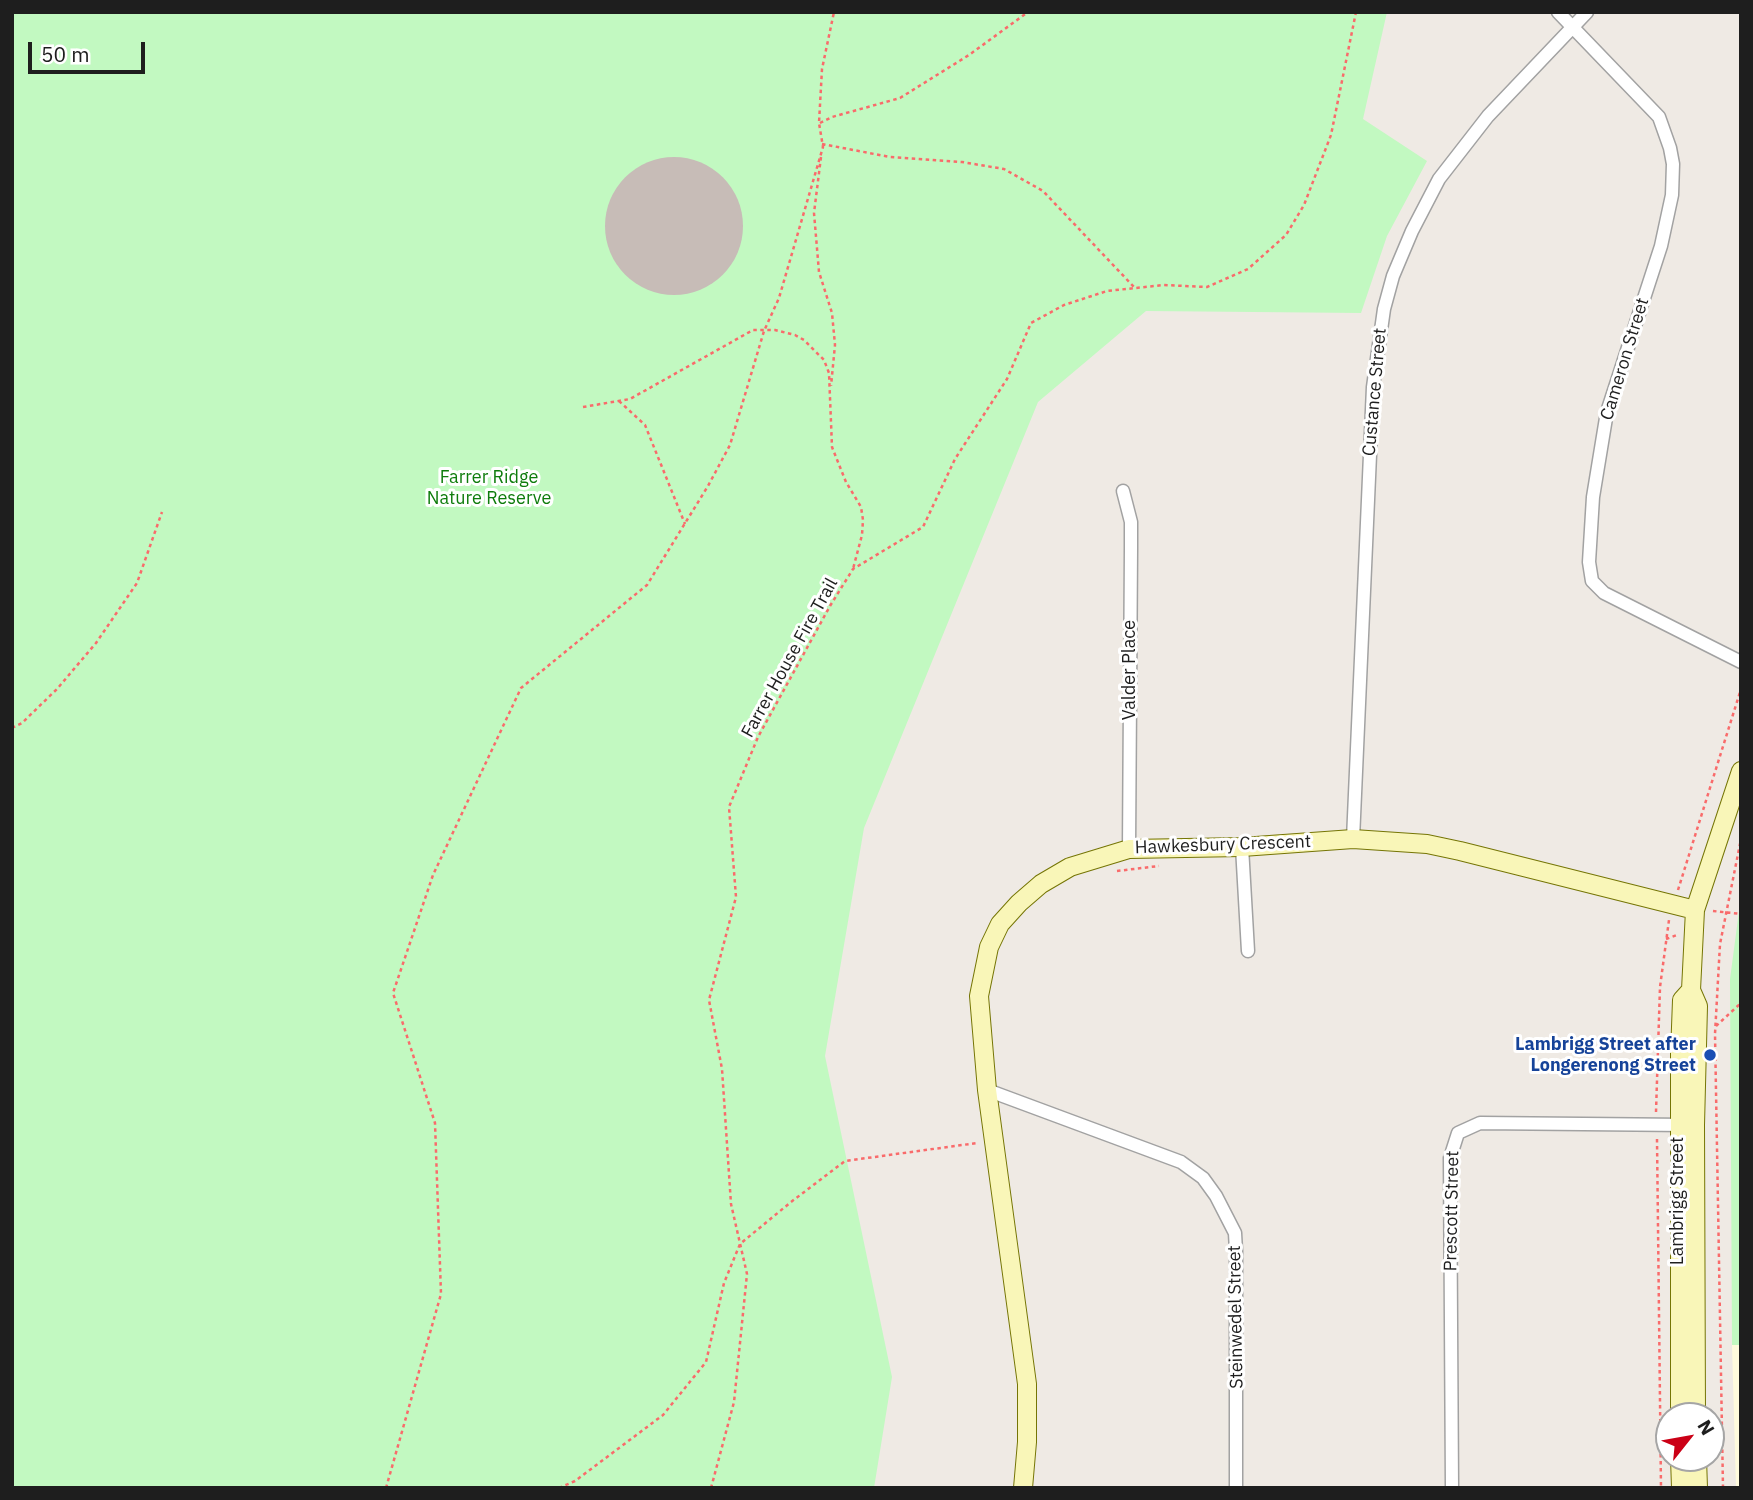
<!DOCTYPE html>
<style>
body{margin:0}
#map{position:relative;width:1753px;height:1500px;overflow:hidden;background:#efeae4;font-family:"IBM Plex Sans",sans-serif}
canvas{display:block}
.frame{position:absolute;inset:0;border:14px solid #1e1e1e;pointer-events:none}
.north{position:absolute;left:1655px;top:1402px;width:70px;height:70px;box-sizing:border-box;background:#fff;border:2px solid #a5a5a5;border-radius:50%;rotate:59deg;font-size:19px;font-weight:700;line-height:28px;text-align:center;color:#1e1e1e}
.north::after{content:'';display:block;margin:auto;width:24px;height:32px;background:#cb0016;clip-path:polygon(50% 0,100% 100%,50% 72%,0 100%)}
.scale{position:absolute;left:28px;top:42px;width:117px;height:32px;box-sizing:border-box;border:4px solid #1e1e1e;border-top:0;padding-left:9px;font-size:21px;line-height:24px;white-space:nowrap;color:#1e1e1e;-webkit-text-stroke:5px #fff;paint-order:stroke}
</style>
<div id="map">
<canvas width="1753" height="1500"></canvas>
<div class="frame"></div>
<div class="north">N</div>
<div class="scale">50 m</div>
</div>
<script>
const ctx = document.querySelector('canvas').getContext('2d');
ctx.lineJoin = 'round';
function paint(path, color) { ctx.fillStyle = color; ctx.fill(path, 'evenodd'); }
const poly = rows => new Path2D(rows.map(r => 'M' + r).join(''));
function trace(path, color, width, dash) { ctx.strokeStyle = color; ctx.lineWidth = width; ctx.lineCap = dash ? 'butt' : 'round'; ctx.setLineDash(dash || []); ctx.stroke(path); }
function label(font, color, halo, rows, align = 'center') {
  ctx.font = font + ' "IBM Plex Sans",sans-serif'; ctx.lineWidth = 6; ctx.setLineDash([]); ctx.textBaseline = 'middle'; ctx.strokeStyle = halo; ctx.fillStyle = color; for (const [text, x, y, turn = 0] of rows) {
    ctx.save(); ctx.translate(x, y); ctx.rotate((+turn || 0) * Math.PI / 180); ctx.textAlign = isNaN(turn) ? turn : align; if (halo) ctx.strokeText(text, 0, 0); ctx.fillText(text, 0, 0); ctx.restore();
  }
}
paint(poly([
 [1732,1345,1741,1345,1741,1488,1736,1488]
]), '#fffbdd');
paint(poly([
 [12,12,1387,12,1363,119,1427,161,1387,236,1361,313,1146,311,1038,402,864,828,825,1056,892,1377,874,1488,12,1488],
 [1741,896,1741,1345,1732,1345,1730,979]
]), '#c2f9c1');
paint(poly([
 '605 226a69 69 0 1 1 138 0a69 69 0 1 1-138 0Z'
]), '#c7bcb7');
const street = poly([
 [1558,12,1659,117,1670,148,1673,164,1672,195,1661,246,1607,412,1593,497,1589,562,1592,581,1604,593,1741,662],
 [1123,491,1131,522,1131,548,1129,849],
 [1353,839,1373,387,1384,309,1393,276,1412,231,1439,179,1488,116,1587,12],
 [1242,847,1248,951],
 [987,1090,1181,1162,1203,1178,1216,1196,1235,1233,1236,1251,1236,1488],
 [1452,1488,1450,1158,1458,1133,1480,1123,1687,1125]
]);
const secondary = poly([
 [1680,1416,1680,1054,1682,1000,1691,990],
 [1696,1416,1695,1125,1698,1006,1691,990,1695,910,1741,771],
 [1680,1458,1681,1488],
 [1697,1458,1698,1488],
 [1023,1488,1027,1442,1027,1384,987,1090,979,996,989,947,1000,924,1019,903,1041,884,1070,867,1129,849,1242,847,1353,839,1427,844,1460,851,1695,910]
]);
trace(street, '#a2a2a2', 15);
trace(secondary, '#757505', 20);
trace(poly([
 [820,123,832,117,900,98,969,55,1028,12],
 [822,144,890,157,962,162,1004,169,1043,191,1134,287],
 [821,157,814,213,819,272,832,313,835,345,831,386],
 [619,401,645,425,685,524],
 [583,407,630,399,753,330,775,330,795,335,804,340,824,360,829,373,832,447,846,482,861,507,863,520,862,535,853,569],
 [12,728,22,723,57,689,96,643,137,583,162,512],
 [1117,871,1159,866],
 [1678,890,1741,689],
 [1713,911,1741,914],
 [1666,939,1677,935],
 [1716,1026,1741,1003],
 [1656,1112,1660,987,1669,920],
 [1657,1139,1661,1488],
 [386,1488,441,1294,435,1123,393,993,433,875,521,688,647,585,708,486,730,445,764,331,779,298,823,147,819,123,822,69,834,12],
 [559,1488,575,1481,663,1415,706,1362,724,1283,740,1244,791,1202,845,1161,977,1143],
 [711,1488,734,1402,747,1274,731,1204,722,1069,709,1000,736,897,729,807,758,737,830,606,853,569,923,527,955,459,1007,379,1031,323,1064,305,1107,291,1164,285,1207,287,1248,269,1286,235,1304,205,1331,135,1356,12],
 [1723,1488,1715,1034,1720,944,1741,839]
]), '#f96b6b', 2.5, [3.5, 3.5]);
trace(street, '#fff', 12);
trace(secondary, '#f9f6b8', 18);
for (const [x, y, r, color] of [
 [1710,1055,7,"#1a4fb4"]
]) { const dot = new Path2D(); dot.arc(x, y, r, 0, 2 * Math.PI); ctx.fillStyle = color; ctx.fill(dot); trace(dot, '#fff', 2.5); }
label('18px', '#1e1e1e', '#fff', [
 ["Cameron Street",1625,359,-73],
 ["Custance Street",1375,392,-85],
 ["Farrer House Fire Trail",790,658,-61],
 ["Valder Place",1130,670,-90],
 ["Hawkesbury Crescent",1223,845,-2],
 ["Lambrigg Street",1678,1201,-90],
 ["Prescott Street",1452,1211,-89],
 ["Steinwedel Street",1236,1317,-91]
]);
label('18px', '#0e7c0c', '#fff', [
 ["Farrer Ridge",489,478],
 ["Nature Reserve",489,499]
]);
label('bold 18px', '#164399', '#fff', [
 ["Lambrigg Street after",1696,1045],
 ["Longerenong Street",1696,1066]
], 'right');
</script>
